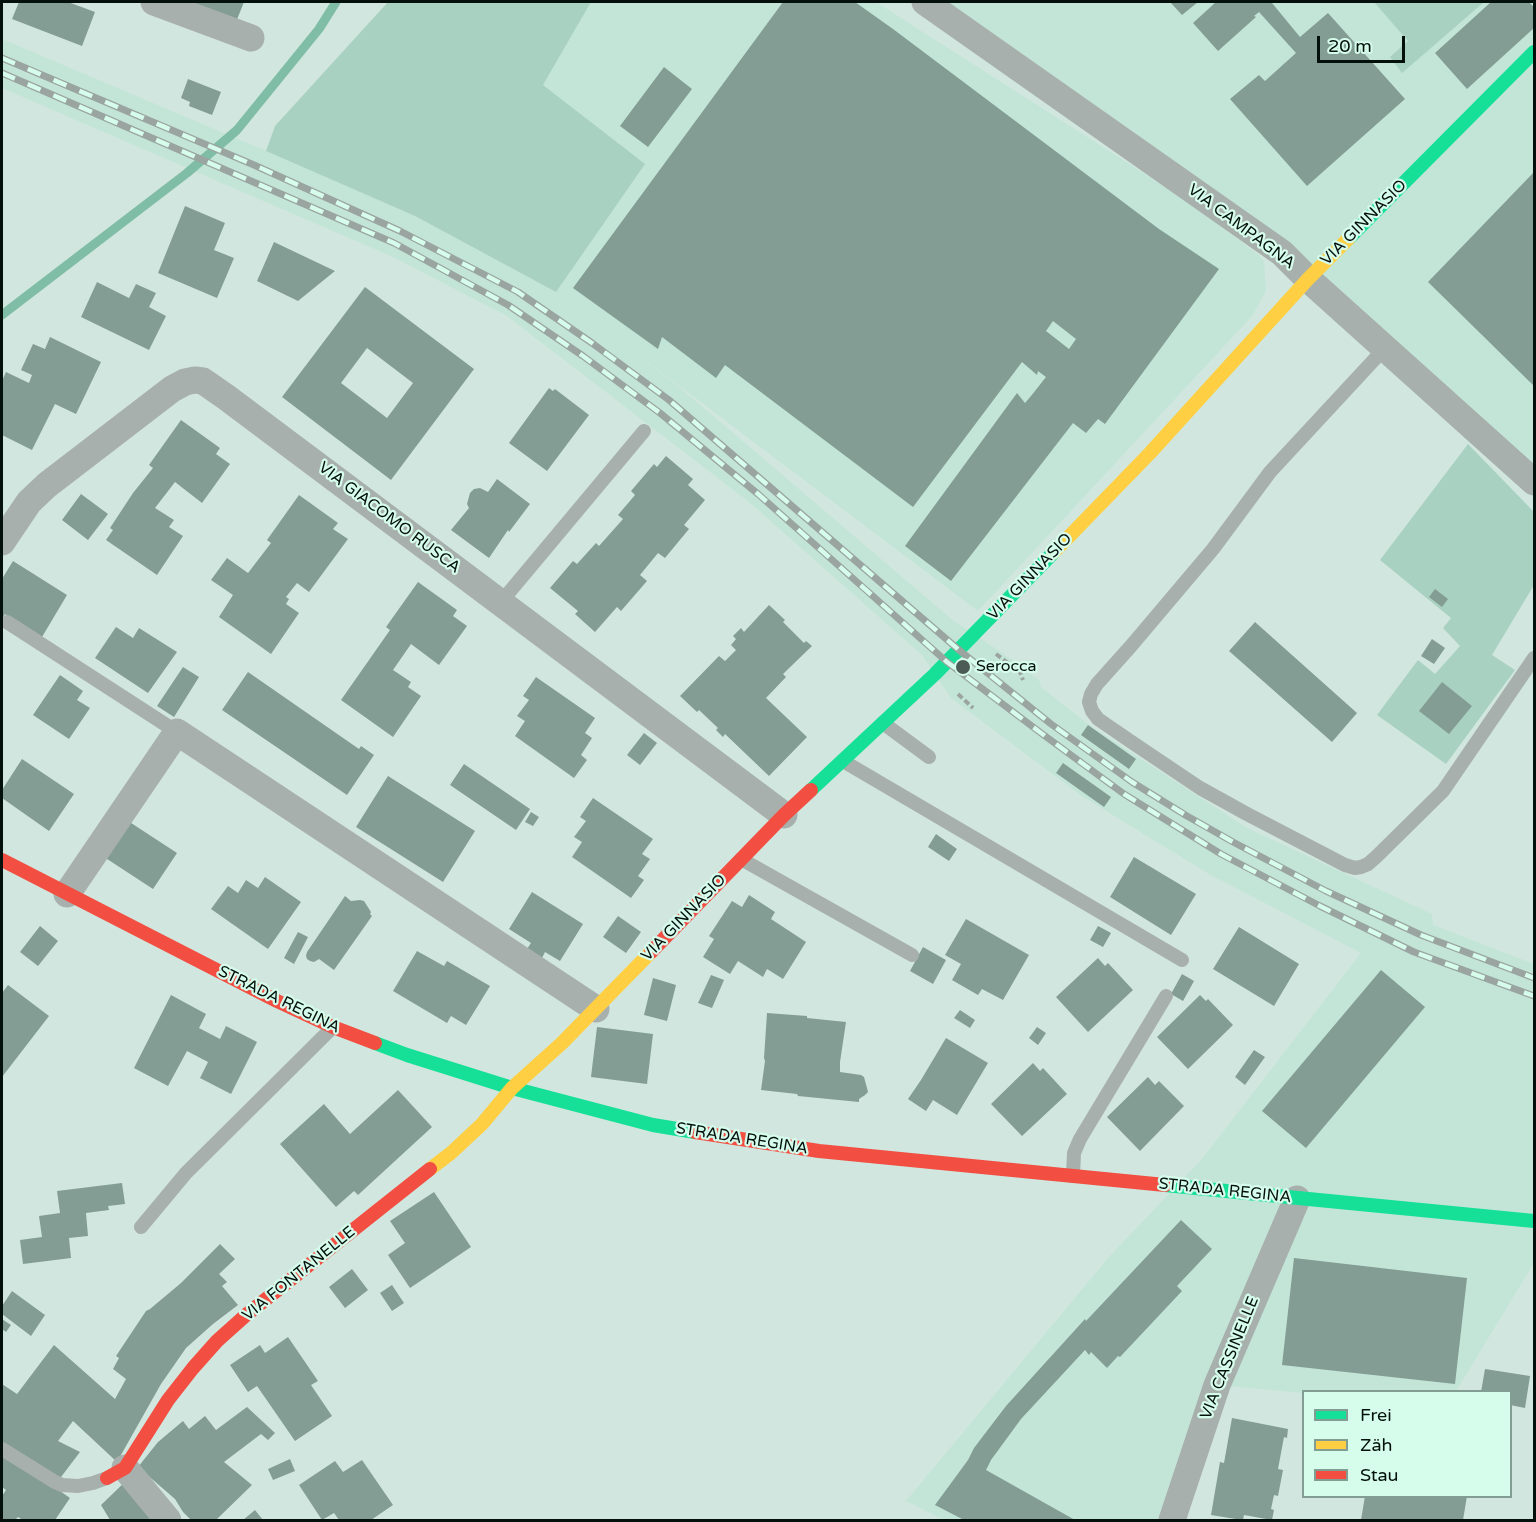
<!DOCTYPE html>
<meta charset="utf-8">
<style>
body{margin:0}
#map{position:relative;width:1536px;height:1522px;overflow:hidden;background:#d1e6de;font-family:"Varela Round",sans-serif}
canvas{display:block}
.frame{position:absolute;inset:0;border:3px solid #04100b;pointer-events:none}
.legend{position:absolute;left:1302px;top:1390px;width:210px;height:108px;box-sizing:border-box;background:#d6fcec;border:2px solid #829e92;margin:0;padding:8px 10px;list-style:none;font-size:18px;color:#04100b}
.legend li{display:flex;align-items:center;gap:12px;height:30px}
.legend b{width:30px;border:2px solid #829e92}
.scale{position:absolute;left:1317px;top:36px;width:88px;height:27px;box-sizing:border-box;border:3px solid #04100b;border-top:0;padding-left:8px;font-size:18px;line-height:21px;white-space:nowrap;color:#04100b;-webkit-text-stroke:4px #d6fcec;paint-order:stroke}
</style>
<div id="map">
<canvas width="1536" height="1522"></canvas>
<div class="frame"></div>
<ul class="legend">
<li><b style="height:8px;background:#16e098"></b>Frei</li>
<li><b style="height:8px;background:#ffcf43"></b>Zäh</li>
<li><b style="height:8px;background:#f24e42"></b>Stau</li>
</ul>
<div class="scale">20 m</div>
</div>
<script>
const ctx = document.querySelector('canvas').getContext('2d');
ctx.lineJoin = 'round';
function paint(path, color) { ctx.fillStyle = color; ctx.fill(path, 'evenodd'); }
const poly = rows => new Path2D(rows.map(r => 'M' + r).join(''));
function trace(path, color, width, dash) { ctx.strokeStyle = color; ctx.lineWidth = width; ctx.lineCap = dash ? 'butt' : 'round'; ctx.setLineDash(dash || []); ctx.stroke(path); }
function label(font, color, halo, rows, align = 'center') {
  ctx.font = font + ' "Varela Round",sans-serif'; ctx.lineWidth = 4.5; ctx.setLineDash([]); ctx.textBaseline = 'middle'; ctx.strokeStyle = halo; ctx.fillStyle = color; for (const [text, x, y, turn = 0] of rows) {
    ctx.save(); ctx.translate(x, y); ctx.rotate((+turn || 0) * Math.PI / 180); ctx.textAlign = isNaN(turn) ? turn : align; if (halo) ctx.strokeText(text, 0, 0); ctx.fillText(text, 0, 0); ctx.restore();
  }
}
paint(poly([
 [591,2,876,2,1181,197,1259,255,1264,261,1266,291,1252,316,978,611,625,345,678,386,955,622,998,650,1039,680,1041,687,1089,725,1247,828,1432,914,1433,925,1534,964,1534,1263,1456,1391,1304,1392,1303,1393,1217,1385,1172,1520,944,1520,906,1501,1109,1257,1202,1159,1361,953,1209,874,1082,796,951,698,922,655,749,502,507,316,393,257,2,88,2,39,266,151,415,216,556,292,543,85],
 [924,2,1534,2,1534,482,1308,279]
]), '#c3e5d8');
paint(poly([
 [388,2,591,2,543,85,645,164,556,292,415,216,266,151,275,126],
 [1374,2,1484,2,1402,73,1390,57,1408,41],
 [1468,444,1534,512,1534,585,1492,655,1515,670,1446,764,1377,715,1418,660,1435,674,1460,646,1443,628,1451,618,1380,560]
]), '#a9d1c2');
trace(poly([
 [2,315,187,173,237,130,319,29,336,2]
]), '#80bda7', 9);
paint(poly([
 [19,2,68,2,95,12,82,46,12,19],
 [193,2,244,2,236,22,192,4],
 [783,2,855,2,893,29,1159,229,1219,269,1105,424,1098,419,1086,433,1073,423,951,581,905,546,1017,393,1025,403,1031,396,1046,377,1038,371,1037,375,1022,362,913,507,725,365,716,378,662,337,658,349,573,288],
 [1053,321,1076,339,1069,349,1046,331],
 [1170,2,1198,2,1182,15],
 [1216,2,1273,2,1272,3,1300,37,1328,13,1405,99,1307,186,1230,99,1259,75,1265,81,1296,53,1259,12,1254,16,1256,17,1218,51,1193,23],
 [1491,2,1529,2,1534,7,1534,28,1467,89,1435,53],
 [664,67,692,89,648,147,620,126],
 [188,79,221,92,212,115,189,106,190,102,181,98],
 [1534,172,1534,386,1428,282],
 [185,206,225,223,214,250,234,258,217,298,158,273],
 [274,242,335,271,298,301,257,281],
 [97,282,129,298,136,284,156,293,149,307,166,316,149,350,81,317],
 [365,287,474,369,391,480,282,397],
 [367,348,413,383,387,418,341,383],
 [50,337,101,362,76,414,55,404,32,450,2,435,2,381,6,372,29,383,32,375,21,370,33,344,45,349],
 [549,388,553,391,555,389,589,415,547,471,509,443],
 [181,420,220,448,216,454,230,464,202,503,175,482,155,508,174,520,169,527,183,536,157,575,106,540,113,530,110,528,133,493,153,468,149,465],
 [666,456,693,479,688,485,705,500,684,525,689,529,665,558,658,553,640,575,647,581,621,611,617,607,595,632,575,614,578,611,550,588,573,561,577,564,596,543,599,546,623,519,618,515,635,495,631,491,654,464,657,467],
 [497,479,530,504,509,532,508,530,489,558,451,530,469,508,467,504,470,493,474,489,480,488,488,492],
 [81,494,108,514,88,540,62,520],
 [299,495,338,523,333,529,348,539,309,592,297,583,286,597,289,599,286,604,299,613,271,654,219,617,233,595,211,580,227,558,248,573,271,543,267,540],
 [13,561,67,595,42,637,5,614,2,619,2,579],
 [418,582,457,610,453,616,467,626,439,665,411,644,393,670,411,682,408,687,421,696,393,737,341,700,390,630,386,627],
 [1435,589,1448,599,1442,607,1429,597],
 [769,605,785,620,783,622,804,643,806,641,812,646,783,674,786,677,766,698,807,737,769,776,725,734,723,737,716,730,718,728,699,710,697,712,680,696,719,656,725,661,736,650,731,645,736,639,733,636,741,628,744,632],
 [1255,622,1357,713,1332,742,1229,651],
 [116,627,133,638,139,628,177,652,148,693,95,658],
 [1432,639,1445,648,1434,664,1421,656],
 [183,667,199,677,174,717,157,706],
 [248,672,359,749,361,746,374,755,347,795,222,710],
 [60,675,83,691,77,700,90,708,69,739,33,715],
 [536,677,595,718,585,733,592,738,581,755,587,760,574,778,515,736,525,721,517,716,529,700,523,696],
 [1442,682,1472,706,1449,734,1419,711],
 [1088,725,1136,759,1129,769,1081,735],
 [644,733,657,743,640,765,627,755],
 [22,759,74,794,49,831,2,798,2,790],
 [1063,763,1111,797,1104,807,1056,773],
 [464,764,530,809,516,830,450,785],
 [388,776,475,831,443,882,356,827],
 [593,798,653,839,642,854,650,859,638,876,644,880,631,898,572,857,582,842,574,837,586,821,580,817],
 [531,812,539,817,533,826,525,822],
 [125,819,177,853,153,889,101,855],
 [936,834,957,849,949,861,928,847],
 [1134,857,1196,894,1171,935,1110,897],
 [265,877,301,902,268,949,211,909,228,886,238,893,246,880,258,888],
 [532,892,583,924,560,961,545,952,542,958,527,949,531,943,509,929],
 [749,895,775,912,771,919,806,942,783,979,767,969,763,977,738,961,730,974,703,957,714,939,709,936,732,901,742,907],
 [345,896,351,901,360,900,364,901,371,912,370,914,372,916,334,970,319,959,314,962,310,961,307,959,306,956,307,952],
 [618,916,641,932,626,953,603,937],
 [966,919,1029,955,1003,1000,982,989,978,995,952,980,961,964,945,955],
 [40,926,58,941,38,966,20,952],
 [1098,926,1111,933,1103,947,1090,940],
 [1239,927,1299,964,1274,1006,1213,969],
 [298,932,308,937,294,964,284,958],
 [923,947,946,960,933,984,910,971],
 [417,951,444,966,447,961,490,986,466,1025,451,1016,447,1023,393,991],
 [1098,958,1105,966,1108,963,1133,990,1088,1032,1056,997],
 [1381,970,1425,1007,1306,1148,1262,1111],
 [1182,974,1194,981,1183,1001,1171,994],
 [711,975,724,980,712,1008,698,1003],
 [653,978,676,985,667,1021,644,1015],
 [8,985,49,1016,2,1077,2,993],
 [171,995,206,1014,199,1028,220,1039,226,1026,257,1042,231,1094,200,1078,208,1062,187,1051,168,1086,134,1068],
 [1200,995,1206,1001,1208,999,1233,1025,1188,1069,1157,1037],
 [960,1010,975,1020,970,1028,954,1018],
 [767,1013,807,1016,807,1018,846,1022,840,1062,840,1072,861,1075,864,1077,867,1088,868,1092,865,1095,859,1099,859,1102,798,1096,797,1094,761,1090,765,1061,764,1058],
 [597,1027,653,1034,647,1084,591,1077],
 [1037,1027,1046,1033,1038,1045,1029,1038],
 [946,1038,988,1063,957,1115,933,1100,926,1111,908,1099,921,1080],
 [1254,1050,1265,1057,1245,1085,1235,1077],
 [1033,1063,1040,1071,1043,1068,1067,1094,1022,1136,991,1104],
 [1148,1077,1155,1085,1159,1081,1184,1106,1140,1151,1107,1117],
 [398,1090,432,1127,358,1195,354,1191,336,1207,280,1144,324,1104,350,1134],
 [122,1183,125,1204,108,1206,109,1210,86,1213,88,1236,69,1238,71,1258,23,1264,20,1240,42,1237,39,1216,60,1213,57,1191],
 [434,1192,471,1247,410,1288,388,1255,405,1243,390,1221],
 [1181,1220,1212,1249,1177,1286,1182,1291,1120,1357,1118,1356,1107,1368,1091,1352,1089,1355,1085,1350,1021,1419,991,1460,986,1470,1075,1520,964,1520,935,1505,968,1460,974,1448,1006,1406,1085,1319,1086,1321],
 [220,1244,235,1259,219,1274,227,1282,222,1286,238,1305,213,1324,186,1348,161,1384,117,1462,73,1421,58,1441,80,1452,58,1481,2,1444,2,1384,17,1394,54,1345,115,1399,126,1379,113,1369,119,1358,116,1356,146,1311,150,1309,181,1283],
 [1294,1258,1467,1278,1455,1384,1282,1365],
 [352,1269,368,1290,345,1308,329,1287],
 [392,1285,404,1303,392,1311,380,1293],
 [12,1291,45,1315,31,1336,2,1314,2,1306],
 [2,1319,11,1325,6,1332,2,1329],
 [288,1337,318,1381,311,1385,332,1416,295,1441,257,1386,248,1392,230,1365,260,1345,265,1353],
 [1485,1369,1530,1376,1525,1408,1510,1405,1510,1392,1481,1392],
 [247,1407,275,1433,268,1440,261,1434,224,1462,252,1485,216,1520,191,1520,183,1512,175,1499,138,1467,158,1442,183,1421,189,1429,205,1416,216,1430],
 [1232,1418,1288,1429,1287,1438,1284,1437,1278,1469,1283,1470,1278,1496,1274,1495,1271,1509,1274,1510,1272,1520,1244,1515,1243,1520,1242,1520,1211,1515,1220,1462,1224,1463],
 [2,1453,23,1465,70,1498,55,1520,23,1520,18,1517,15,1520,2,1519,2,1496,6,1490,2,1487],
 [290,1459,295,1471,273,1480,268,1469],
 [362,1460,393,1505,371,1520,339,1520,334,1513,322,1520,299,1485,335,1461,343,1472],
 [127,1480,157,1520,110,1520,101,1505],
 [1365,1496,1467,1496,1463,1520,1361,1520],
 [255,1510,263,1520,243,1520]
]), '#839d94');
trace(poly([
 [996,654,1020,672,1023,680],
 [958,694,973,708]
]), '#9ba4a0', 4, [6, 3]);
trace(poly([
 [1385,348,1270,472,1213,549,1131,646,1097,684,1091,694,1089,702,1092,711,1098,719,1133,743,1200,788,1247,814,1345,865,1355,868,1361,867,1368,864,1376,857,1443,791,1534,658],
 [501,602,644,431],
 [7,622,177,732],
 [883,723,929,757],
 [843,761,1182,960],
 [741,859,912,955],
 [1073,1176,1074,1153,1080,1139,1166,996],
 [141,1227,186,1173,333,1027],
 [2,1449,55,1482,62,1485,78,1486,93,1483,107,1478]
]), '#a8b0ad', 14);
trace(poly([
 [154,2,251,38],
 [925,2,1282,253,1308,279,1534,482],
 [2,542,29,502,47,485,172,389,185,382,195,380,203,381,226,397,784,815],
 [67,894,177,732,596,1009],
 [125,1468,168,1520],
 [1172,1520,1217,1385,1297,1199]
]), '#a8b0ad', 27);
trace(poly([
 [1349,238,1534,52],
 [811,790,935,674,1053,553],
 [375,1043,407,1055,512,1088,653,1125,695,1132],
 [1165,1185,1534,1221]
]), '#16e098', 14);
trace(poly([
 [1053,553,1150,453,1308,279,1349,238],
 [430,1169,451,1153,482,1124,512,1088,562,1043,651,952]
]), '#ffcf43', 14);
trace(poly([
 [2,860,277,1001,333,1027,375,1043],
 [651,952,784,815,811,790],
 [695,1132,819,1151,1165,1185],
 [107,1478,125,1468,168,1400,193,1368,217,1341,246,1315,430,1169]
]), '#f24e42', 14);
const rail = poly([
 [2,58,254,165,400,231,518,292,592,343,669,400,959,650,1051,724,1132,782,1187,816,1233,842,1326,891,1421,935,1534,978],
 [2,73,394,243,508,305,583,356,660,413,758,494,947,662,1041,733,1124,794,1221,854,1320,906,1414,952,1534,996]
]);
trace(rail, '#9aa4a0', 7);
trace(rail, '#d6fcec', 4.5, [14]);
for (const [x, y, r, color] of [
 [963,667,8,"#4c5b55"]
]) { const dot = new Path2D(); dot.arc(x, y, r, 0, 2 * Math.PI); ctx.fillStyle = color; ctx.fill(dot); trace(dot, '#d6fcec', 2); }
label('16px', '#04100b', '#d6fcec', [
 ["VIA GINNASIO",1364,223,-45],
 ["VIA CAMPAGNA",1241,227,37],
 ["VIA GIACOMO RUSCA",389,518,37],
 ["VIA GINNASIO",1030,577,-46],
 ["VIA GINNASIO",684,918,-46],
 ["STRADA REGINA",279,1000,26],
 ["STRADA REGINA",742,1139,9],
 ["STRADA REGINA",1225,1191,6],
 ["VIA FONTANELLE",299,1274,-39],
 ["VIA CASSINELLE",1230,1358,-68]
]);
label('16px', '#04100b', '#d6fcec', [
 ["Serocca",976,667]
], 'left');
</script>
